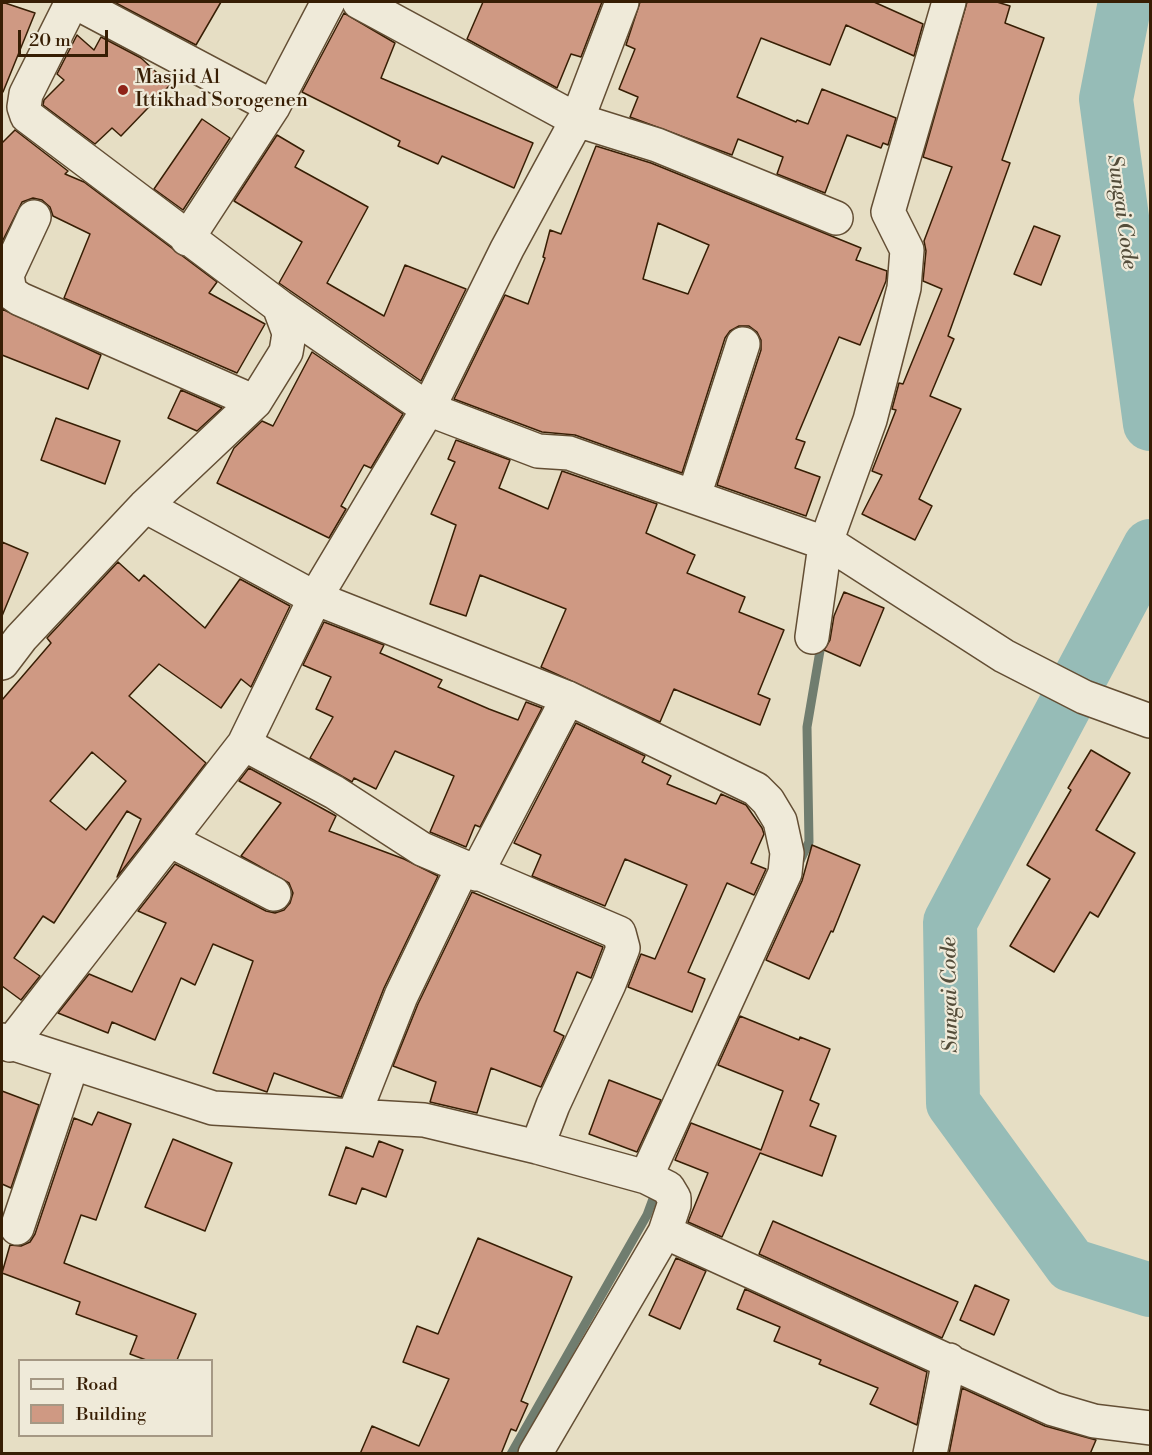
<!DOCTYPE html>
<style>
body{margin:0}
#map{position:relative;width:1152px;height:1455px;overflow:hidden;background:#e6dec4;font-family:"Libre Bodoni",serif}
canvas{display:block}
.frame{position:absolute;inset:0;border:3px solid #371e04;pointer-events:none}
.legend{position:absolute;left:18px;top:1359px;width:195px;height:78px;box-sizing:border-box;background:#efead9;border:2px solid #a59884;margin:0;padding:8px 10px;list-style:none;font-size:18px;color:#371e04}
.legend li{display:flex;align-items:center;gap:12px;height:30px}
.legend b{width:30px;border:2px solid #a59884}
.scale{position:absolute;left:18px;top:30px;width:90px;height:27px;box-sizing:border-box;border:3px solid #371e04;border-top:0;padding-left:8px;font-size:18px;line-height:21px;white-space:nowrap;color:#371e04;-webkit-text-stroke:4px #efead9;paint-order:stroke}
</style>
<div id="map">
<canvas width="1152" height="1455"></canvas>
<div class="frame"></div>
<ul class="legend">
<li><b style="height:8px;background:#efead9"></b>Road</li>
<li><b style="height:16px;background:#cf9983"></b>Building</li>
</ul>
<div class="scale">20 m</div>
</div>
<script>
const ctx = document.querySelector('canvas').getContext('2d');
ctx.lineJoin = 'round';
const poly = rows => new Path2D(rows.map(r => 'M' + r).join(''));
function trace(path, color, width, dash) { ctx.strokeStyle = color; ctx.lineWidth = width; ctx.lineCap = dash ? 'butt' : 'round'; ctx.setLineDash(dash || []); ctx.stroke(path); }
function paint(path, color) { ctx.fillStyle = color; ctx.fill(path, 'evenodd'); }
function label(font, color, halo, rows, align = 'center') {
  ctx.font = font + ' "Libre Bodoni",serif'; ctx.lineWidth = 4.5; ctx.setLineDash([]); ctx.textBaseline = 'middle'; ctx.strokeStyle = halo; ctx.fillStyle = color; for (const [text, x, y, turn = 0] of rows) {
    ctx.save(); ctx.translate(x, y); ctx.rotate((+turn || 0) * Math.PI / 180); ctx.textAlign = isNaN(turn) ? turn : align; if (halo) ctx.strokeText(text, 0, 0); ctx.fillText(text, 0, 0); ctx.restore();
  }
}
trace(poly([
 [798,865,809,842,807,727,822,639],
 [511,1454,647,1215,657,1188]
]), '#707d6f', 9);
trace(poly([
 [1125,2,1106,99,1150,424],
 [1150,546,950,922,953,1103,1071,1265,1150,1290]
]), '#96bcb7', 54);
const building = poly([
 [2,2,35,13,3,92,2,92,2,2],
 [114,2,221,2,196,45,114,2],
 [483,2,602,2,581,57,571,54,557,88,467,39,483,2],
 [640,2,874,2,923,24,914,56,846,25,830,65,761,38,737,97,796,122,797,120,808,124,822,89,896,118,888,145,883,143,881,148,847,135,825,193,777,174,783,157,738,139,732,155,630,117,638,97,619,89,635,49,626,45,640,2],
 [967,2,997,2,1010,6,1005,23,1044,38,1002,160,1010,163,948,336,954,339,930,396,961,409,919,499,932,506,915,540,862,514,882,475,872,471,896,410,892,409,899,383,903,384,942,289,923,281,926,251,924,241,952,167,923,157,967,2],
 [344,13,395,43,381,78,533,143,514,188,442,156,438,164,398,146,400,141,302,92,344,13],
 [77,35,94,50,101,37,141,58,170,85,121,136,112,128,95,144,43,105,44,100,64,80,57,74,77,35],
 [202,119,230,138,183,210,154,189,202,119],
 [15,130,68,171,65,174,84,182,217,282,209,293,265,324,237,373,64,298,90,234,53,216,50,207,42,200,33,198,22,202,2,242,2,143,15,130],
 [277,135,304,151,295,167,368,207,327,283,384,316,405,265,466,289,421,381,279,283,302,242,234,201,277,135],
 [596,146,651,163,861,248,856,260,887,271,886,281,860,345,839,337,796,439,805,442,795,468,820,477,806,516,717,485,761,350,761,340,757,332,749,326,739,326,730,331,725,338,682,473,575,435,542,432,454,399,505,295,528,304,545,258,543,257,550,230,561,234,596,146],
 [658,223,709,245,688,294,643,279,658,223],
 [1034,226,1060,236,1041,285,1014,274,1034,226],
 [2,309,101,355,88,389,2,355,2,309],
 [312,352,403,414,371,468,364,465,341,506,346,509,329,538,217,483,234,448,262,421,273,426,312,352],
 [181,390,222,408,197,431,168,418,181,390],
 [56,418,120,441,105,484,41,460,56,418],
 [456,440,510,460,499,488,548,509,562,471,657,504,646,533,695,555,687,573,745,597,739,612,784,630,758,694,770,699,760,725,674,689,660,722,541,667,566,609,480,575,466,616,430,604,456,525,431,514,455,462,448,459,456,440],
 [2,542,28,553,2,616,2,542],
 [118,562,139,581,144,575,205,628,240,579,290,606,251,687,241,679,221,708,159,664,129,696,206,763,117,877,141,819,127,811,54,923,43,916,14,958,40,976,21,1000,2,986,2,700,51,643,47,638,118,562],
 [92,752,126,781,86,830,50,801,92,752],
 [844,592,884,608,860,666,824,650,830,640,834,616,844,592],
 [324,622,384,645,380,653,442,680,438,687,489,709,518,720,526,702,542,708,480,827,475,825,466,847,430,832,454,776,395,751,376,789,354,778,352,782,310,758,333,717,316,709,331,677,303,665,324,622],
 [576,723,645,756,642,762,671,776,667,784,716,804,721,794,746,805,762,828,764,834,751,863,766,869,754,895,727,883,688,972,705,979,692,1012,628,987,641,954,655,959,687,885,625,859,605,906,532,876,541,855,514,843,576,723],
 [1091,750,1130,773,1096,830,1135,853,1098,917,1090,912,1054,972,1010,946,1050,879,1027,865,1071,790,1068,788,1091,750],
 [249,768,336,816,329,831,404,859,438,876,384,988,341,1097,274,1073,267,1092,213,1073,253,961,213,944,195,985,181,978,155,1040,112,1022,108,1033,58,1013,89,974,132,992,166,923,138,911,175,864,266,911,275,913,284,910,290,903,293,893,289,883,241,856,281,803,239,781,249,768],
 [812,845,860,865,833,932,831,931,809,979,766,960,802,881,812,845],
 [472,892,603,947,591,978,577,972,554,1031,564,1036,541,1087,491,1068,477,1113,430,1102,436,1082,393,1066,418,1004,472,892],
 [740,1016,799,1040,800,1037,830,1049,810,1100,819,1104,810,1126,836,1136,822,1176,760,1153,722,1237,688,1222,708,1173,675,1160,691,1123,761,1150,783,1091,718,1065,740,1016],
 [609,1080,661,1100,637,1152,589,1134,609,1080],
 [2,1091,39,1105,11,1188,2,1184,2,1091],
 [98,1112,131,1124,96,1220,81,1215,64,1263,196,1314,177,1360,146,1360,130,1354,137,1336,76,1314,80,1302,2,1273,10,1245,21,1246,30,1242,35,1234,74,1118,92,1125,98,1112],
 [173,1139,232,1163,205,1231,145,1207,173,1139],
 [379,1141,403,1150,386,1197,362,1188,356,1204,329,1195,346,1147,373,1157,379,1141],
 [773,1221,958,1302,942,1338,759,1254,773,1221],
 [478,1238,572,1277,521,1401,528,1404,516,1431,511,1429,501,1454,360,1454,372,1426,419,1446,449,1379,403,1362,417,1326,438,1334,478,1238],
 [676,1258,706,1271,680,1329,649,1315,676,1258],
 [975,1285,1009,1300,994,1335,960,1320,975,1285],
 [745,1289,927,1372,917,1425,870,1404,878,1388,819,1364,821,1360,774,1341,780,1327,737,1309,745,1289],
 [962,1388,1045,1426,1096,1440,1090,1454,949,1454,962,1388]
]);
paint(building, '#cf9983');
trace(building, '#371e04', 1.5);
const minor = poly([
 [75,2,273,107],
 [359,2,577,120,657,145,836,218],
 [34,217,7,275,10,292,20,299,255,402],
 [187,239,273,107,328,2],
 [279,306,428,409,538,451,569,453,833,546,1004,656,1084,697,1150,721],
 [694,496,743,344],
 [145,506,315,598,568,698,756,789,768,801,780,821,787,853,785,873,646,1177],
 [812,637,825,545,870,420,904,288,907,250,888,212,949,2],
 [2,663,21,638,145,506,255,402,286,352,288,340,289,333,279,306,27,116,24,107,26,94,72,2],
 [244,744,334,792,422,849,619,933,623,948,609,984,553,1105,537,1147],
 [170,840,274,894],
 [476,874,568,698],
 [2,1040,213,1108,424,1120,537,1147,646,1177,668,1188,674,1198,674,1205,665,1232,535,1454],
 [10,1045,244,744,315,598,428,409,507,249,577,120,622,2],
 [354,1115,401,996,463,867],
 [17,1228,72,1064],
 [665,1232,1053,1409,1094,1421,1150,1428],
 [930,1454,949,1360]
]);
trace(minor, '#634e34', 36);
trace(minor, '#efead9', 33);
for (const [x, y, r, color] of [
 [123,90,6,"#8f2418"]
]) { const dot = new Path2D(); dot.arc(x, y, r, 0, 2 * Math.PI); ctx.fillStyle = color; ctx.fill(dot); trace(dot, '#efead9', 2); }
label('20px', '#371e04', '#efead9', [
 ["Masjid Al",135,78],
 ["Ittikhad Sorogenen",135,101]
], 'left');
label('italic 21px', '#544d3a', '#efead9', [
 ["Sungai Code",1121,212,82],
 ["Sungai Code",951,995,-91]
]);
</script>
